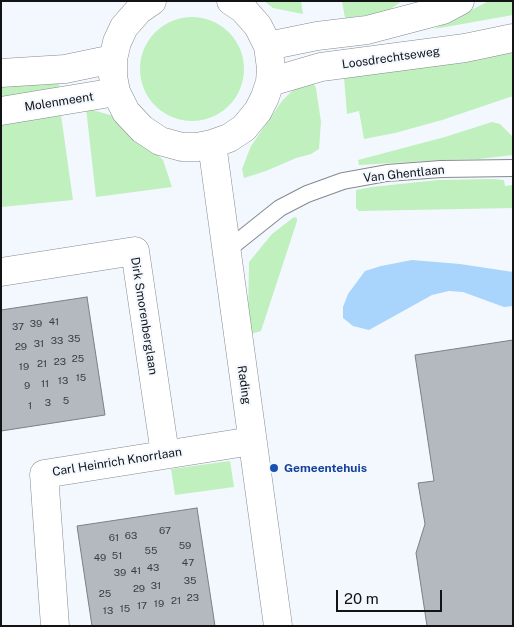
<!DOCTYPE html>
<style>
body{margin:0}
#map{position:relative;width:514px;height:627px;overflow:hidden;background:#f3f8ff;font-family:"Public Sans",sans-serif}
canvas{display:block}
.frame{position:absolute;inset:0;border:2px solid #111315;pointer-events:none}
.scale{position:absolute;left:336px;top:590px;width:106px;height:22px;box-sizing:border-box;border:2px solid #111315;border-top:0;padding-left:6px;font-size:15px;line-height:18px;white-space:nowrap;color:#111315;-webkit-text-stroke:4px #f3f8ff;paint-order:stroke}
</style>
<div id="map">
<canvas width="514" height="627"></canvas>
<div class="frame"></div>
<div class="scale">20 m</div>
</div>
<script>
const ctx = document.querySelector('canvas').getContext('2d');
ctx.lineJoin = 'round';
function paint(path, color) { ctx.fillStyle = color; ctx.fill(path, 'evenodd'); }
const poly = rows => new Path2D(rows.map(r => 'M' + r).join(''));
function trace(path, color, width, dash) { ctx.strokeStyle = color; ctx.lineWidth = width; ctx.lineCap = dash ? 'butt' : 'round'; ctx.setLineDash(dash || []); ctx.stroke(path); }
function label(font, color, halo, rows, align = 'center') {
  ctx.font = font + ' "Public Sans",sans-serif'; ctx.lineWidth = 4; ctx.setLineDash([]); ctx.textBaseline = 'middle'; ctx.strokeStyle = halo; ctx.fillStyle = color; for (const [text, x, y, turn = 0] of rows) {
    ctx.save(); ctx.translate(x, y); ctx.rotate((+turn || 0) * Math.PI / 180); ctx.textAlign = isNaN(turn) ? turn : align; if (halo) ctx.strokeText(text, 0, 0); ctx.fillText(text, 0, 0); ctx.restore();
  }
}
paint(poly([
 [264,1,301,1,303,14,273,8],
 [342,1,402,1,385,13,345,18],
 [489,1,513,1,513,15,434,29],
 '140 69a52 52 0 1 1 104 0a52 52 0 1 1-104 0Z',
 [513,50,513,96,442,120,395,133,364,139,359,111,347,114,344,77],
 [59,82,60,91,1,103,1,86],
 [313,82,316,88,321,122,319,149,311,154,296,158,266,171,244,178,242,169,251,146,282,101,293,90],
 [60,108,73,200,1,207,1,123],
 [86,108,120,118,163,160,172,187,96,197],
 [492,122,500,124,513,137,513,155,479,159,442,160,359,165,358,160,445,137],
 [493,179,504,180,505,186,513,185,513,208,359,211,356,208,356,190,372,187,438,180],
 [294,217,297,218,297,221,261,331,251,334,248,316,249,262,272,234],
 [230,461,234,487,175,495,171,469]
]), '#bff0bd');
paint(poly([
 [412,260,460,264,513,272,513,306,504,307,463,292,449,291,432,295,369,330,353,326,343,318,343,307,348,294,365,271,381,266]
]), '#a9d4fc');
const building = poly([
 [87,297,105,415,1,431,1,310,87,297],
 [513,340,513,626,427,626,416,553,425,524,418,483,434,481,415,355,513,340],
 [197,508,215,626,92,626,77,526,197,508]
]);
paint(building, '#b4b9bf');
trace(building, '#7b8086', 1);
const lane = poly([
 [226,251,280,208,307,194,343,181,387,173,441,169,513,168]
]);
const street = poly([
 [1,272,135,251,165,454],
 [55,626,44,474,252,441]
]);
const secondary = poly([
 [152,1,139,10,124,27,117,42,113,59,113,76,116,92,126,112,142,129,160,141,182,147,197,147,212,144,229,138,244,128,258,111,265,97,270,82,271,68,268,46,258,26,243,9,231,1],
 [268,46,317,36,367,30,443,10,460,1],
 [1,73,65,69,113,59],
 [270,82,321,67,465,48,513,38],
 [1,111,116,92],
 [212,144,278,626]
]);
trace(lane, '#858a90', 18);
trace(street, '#858a90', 29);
trace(secondary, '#858a90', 29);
trace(lane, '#fff', 16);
trace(street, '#fff', 28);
trace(secondary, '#fff', 28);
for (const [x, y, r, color] of [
 [274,468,5,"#1a4fb4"]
]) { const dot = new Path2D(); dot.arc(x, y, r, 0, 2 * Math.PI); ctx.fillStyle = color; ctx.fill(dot); trace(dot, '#f3f8ff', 2); }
label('10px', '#3a3c40', null, [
 ["41",54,322],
 ["39",36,324],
 ["37",18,327],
 ["35",74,339],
 ["33",57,341],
 ["31",39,344],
 ["29",21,347],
 ["25",78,359],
 ["23",60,362],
 ["21",42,364],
 ["19",24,367],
 ["15",81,378],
 ["13",63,381],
 ["11",45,384],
 ["9",27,386],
 ["5",66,401],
 ["3",48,403],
 ["1",30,406],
 ["67",165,531],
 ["63",131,536],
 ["61",114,538],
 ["59",185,546],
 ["55",151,551],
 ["51",117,556],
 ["49",100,558],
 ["47",188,563],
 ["43",153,568],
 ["41",136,571],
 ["39",120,573],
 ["35",190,581],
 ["31",156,586],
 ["29",139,589],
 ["25",105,594],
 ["23",193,598],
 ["21",176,601],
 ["19",159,604],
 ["17",142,606],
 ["15",125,609],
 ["13",108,611]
]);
label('12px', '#111315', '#f3f8ff', [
 ["Loosdrechtseweg",391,58,-8],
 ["Molenmeent",59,102,-9],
 ["Van Ghentlaan",404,174,-6],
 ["Dirk Smorenberglaan",144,316,81],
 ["Rading",244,385,82],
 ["Carl Heinrich Knorrlaan",117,462,-9]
]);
label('bold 12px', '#164399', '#f3f8ff', [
 ["Gemeentehuis",284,468]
], 'left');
</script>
